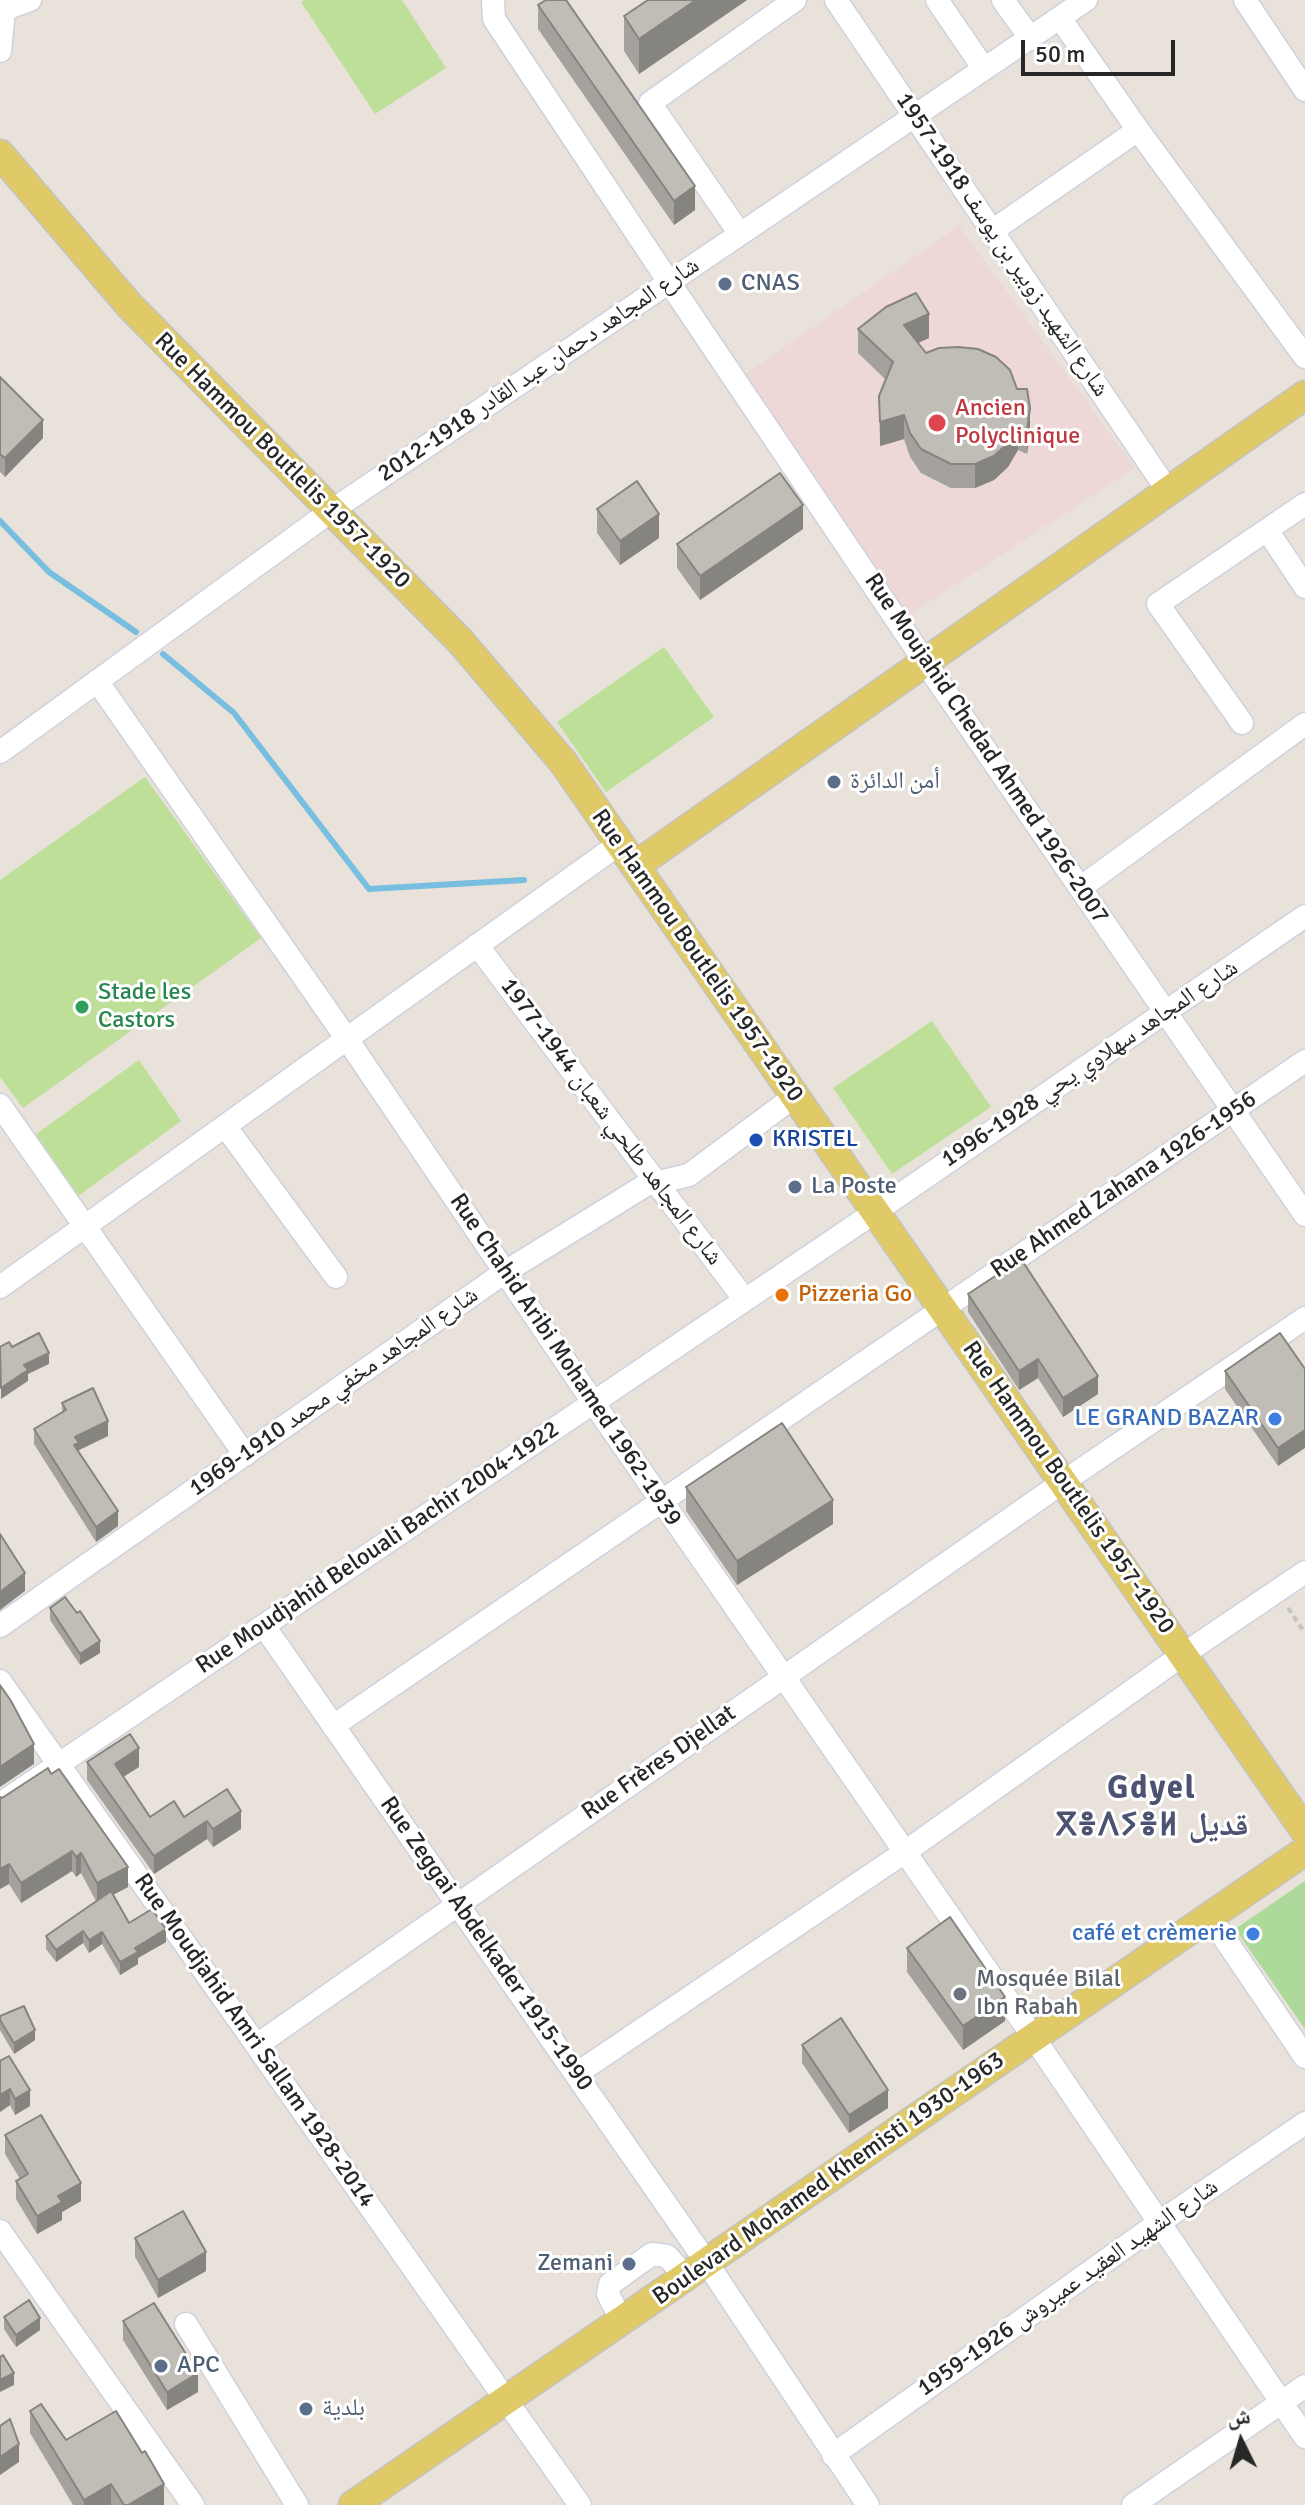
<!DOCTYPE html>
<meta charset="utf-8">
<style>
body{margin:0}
#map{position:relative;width:1305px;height:2505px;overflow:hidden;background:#e8e2da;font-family:Signika,"Noto Naskh Arabic",sans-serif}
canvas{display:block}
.north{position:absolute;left:1201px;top:2401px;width:80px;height:80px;-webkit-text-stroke:6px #fff;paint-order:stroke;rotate:355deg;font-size:22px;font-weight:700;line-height:32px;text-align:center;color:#272727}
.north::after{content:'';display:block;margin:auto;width:28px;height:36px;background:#272727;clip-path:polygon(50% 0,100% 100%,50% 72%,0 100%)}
.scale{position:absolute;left:1021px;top:40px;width:154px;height:36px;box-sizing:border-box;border:4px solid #272727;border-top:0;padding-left:10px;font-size:24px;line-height:28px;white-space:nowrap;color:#272727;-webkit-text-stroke:6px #fff;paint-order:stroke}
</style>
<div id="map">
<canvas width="1305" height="2505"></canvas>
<div class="north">ش</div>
<div class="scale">50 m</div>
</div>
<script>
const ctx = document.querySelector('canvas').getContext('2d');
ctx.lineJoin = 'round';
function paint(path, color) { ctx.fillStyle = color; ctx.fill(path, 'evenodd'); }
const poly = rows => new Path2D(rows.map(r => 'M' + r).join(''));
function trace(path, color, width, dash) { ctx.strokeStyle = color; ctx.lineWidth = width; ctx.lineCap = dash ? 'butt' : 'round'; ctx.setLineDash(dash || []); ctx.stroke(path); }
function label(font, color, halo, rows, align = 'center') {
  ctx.font = font + ' Signika,"Noto Naskh Arabic","Noto Sans Tifinagh",sans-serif'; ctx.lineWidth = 6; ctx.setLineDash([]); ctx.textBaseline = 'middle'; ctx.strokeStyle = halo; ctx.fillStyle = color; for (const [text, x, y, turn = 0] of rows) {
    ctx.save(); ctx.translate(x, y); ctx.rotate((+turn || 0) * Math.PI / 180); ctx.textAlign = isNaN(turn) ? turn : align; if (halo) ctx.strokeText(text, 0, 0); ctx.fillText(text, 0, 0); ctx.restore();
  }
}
paint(poly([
 [959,226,1135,468,903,619,740,378]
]), '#eed7d7');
paint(poly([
 [1305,1881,1305,2029,1235,1929]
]), '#add99b');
paint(poly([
 [304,0,402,0,446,68,375,114,301,2],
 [664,647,714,717,606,792,557,722],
 [145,777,261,938,23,1108,0,1077,0,880],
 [932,1021,991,1107,892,1174,833,1088],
 [139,1060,181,1121,77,1197,32,1137]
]), '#bedf98');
trace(poly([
 [0,521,49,572,136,632],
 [163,654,234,713,369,889,524,880]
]), '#77bee0', 6);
const minor = poly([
 [493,0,494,19,669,282,925,662,1305,1215],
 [836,0,1168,491],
 [937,0,984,69],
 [1003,0,1031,39],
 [1245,0,1305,90],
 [0,11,30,0],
 [1060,18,1138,130],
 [0,51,4,10],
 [992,231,1138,130,1305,357],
 [740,234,650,103,795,0],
 [1267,530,1305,587],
 [97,681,347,1039,593,1402,1034,2038,1305,2437],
 [1242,723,1158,604,1305,504],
 [0,752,331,511,1086,0],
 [1080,888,1305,724],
 [477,945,745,1300],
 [0,1105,245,1455],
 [225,1126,336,1277],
 [0,1287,619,844],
 [0,1626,505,1272,646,1185,689,1175,795,1096],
 [264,1626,707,2263,868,2505],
 [0,1681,580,2505],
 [333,1726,1305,1061],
 [0,1804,875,1212,1305,916],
 [1210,1917,1305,2057],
 [257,2045,1063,1482,1305,1318],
 [576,2074,905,1852,1184,1654,1305,1572],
 [0,2231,193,2505],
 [622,2322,608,2294,610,2284,652,2254,667,2256,687,2278],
 [186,2324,297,2505],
 [833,2455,1160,2222,1305,2123],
 [1133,2505,1305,2386]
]);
const major = poly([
 [0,154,129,305,461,642,563,762,1305,1831],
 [635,866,1305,395],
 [353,2505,1305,1851]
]);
trace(minor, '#cfd1de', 25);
trace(major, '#c3c3c3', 31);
trace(poly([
 [1288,1608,1305,1633]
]), '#c3c3c3', 4, [6, 4]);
trace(minor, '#fff', 22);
trace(major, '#e0ca67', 28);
paint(poly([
 [648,0,747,0,639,74,624,51,624,16],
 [538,5,695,210,674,225,538,29],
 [858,329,929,338,918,343,926,353,1030,432,1027,454,1018,450,1008,467,994,480,975,488,951,488,921,473,910,457,904,439,880,446,879,396,886,380,858,353],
 [0,377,43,438,5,477,0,472],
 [597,509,659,538,620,565,597,533],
 [803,529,700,600,677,568,677,544],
 [968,1294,1098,1394,1063,1417,1038,1378,1019,1390,968,1312],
 [1280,1333,1278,1466,1225,1389,1225,1371],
 [62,1403,108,1436,79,1450,79,1453,118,1526,96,1542,34,1444,34,1429,62,1412],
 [686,1487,833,1524,737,1585,686,1511],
 [50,1608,100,1653,80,1665,50,1620],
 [87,1762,139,1767,123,1777,150,1817,184,1817,227,1789,241,1829,213,1847,207,1839,154,1874,87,1780],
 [51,1774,128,1887,113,1895,129,1923,166,1942,138,1958,138,1964,120,1975,102,1944,89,1953,83,1943,56,1962,46,1949,46,1936,96,1901,81,1873,76,1877,72,1871,21,1903,9,1884,0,1889,0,1797,2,1798],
 [907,1948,1005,2021,963,2050,907,1972],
 [0,2016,35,2040,14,2054,0,2030],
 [802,2045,888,2108,849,2133,802,2063],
 [0,2061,30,2106,15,2115,10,2105,0,2112],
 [5,2135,81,2201,62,2212,62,2220,37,2234,16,2199,16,2181,20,2179,5,2154],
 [135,2238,206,2271,158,2298,135,2257],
 [4,2317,40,2330,16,2347,4,2329],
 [123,2321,198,2392,167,2410,123,2340],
 [30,2411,66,2440,164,2505,73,2505,30,2433]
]), '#a5a29d');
paint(poly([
 [696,0,747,0,639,74,639,39],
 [695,186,695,210,674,225,674,201],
 [929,314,929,338,904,349,904,325],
 [1030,408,1030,432,1027,454,1027,430],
 [904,415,904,439,880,446,880,422],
 [43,420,43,438,5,477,5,458],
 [1018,426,1018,450,1008,467,994,480,975,488,975,464],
 [803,505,803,529,700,600,700,576],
 [659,514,659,538,620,565,620,541],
 [49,1353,49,1364,28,1374,28,1381,1,1399,1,1388,24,1365],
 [1038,1359,1038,1378,1019,1390,1019,1371],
 [1098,1376,1098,1394,1063,1417,1063,1398],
 [108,1421,108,1436,79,1450,79,1458,74,1445,75,1437],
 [1305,1430,1305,1448,1278,1466,1278,1448],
 [833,1500,833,1524,737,1585,737,1561],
 [118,1511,118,1526,96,1542,96,1527],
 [25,1573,25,1591,0,1610,0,1592],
 [100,1641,100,1653,80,1665,80,1654],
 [34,1744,34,1764,0,1787,0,1767],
 [139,1748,139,1767,115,1782,115,1764],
 [241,1811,241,1829,213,1847,213,1829],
 [207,1821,207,1839,154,1874,154,1856],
 [72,1851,72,1871,21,1903,21,1883],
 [81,1853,81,1873,76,1877,76,1857],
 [9,1864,9,1884,0,1889,0,1869],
 [128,1867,128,1887,97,1903,97,1883],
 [166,1929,166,1942,138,1958,138,1964,120,1975,120,1962,135,1948],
 [83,1931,83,1943,56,1962,56,1950],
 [102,1932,102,1944,89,1953,89,1940],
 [1005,1997,1005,2021,963,2050,963,2026],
 [35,2030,35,2040,14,2054,14,2043],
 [10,2089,10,2105,0,2112,0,2095],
 [30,2090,30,2106,15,2115,15,2099],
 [888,2090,888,2108,849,2133,849,2115],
 [81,2183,81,2201,62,2212,62,2220,37,2234,37,2216,58,2196],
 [206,2252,206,2271,158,2298,158,2280],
 [40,2318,40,2330,16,2347,16,2335],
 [14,2373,14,2385,0,2392,0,2380],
 [198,2373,198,2392,167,2410,167,2392],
 [19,2444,19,2462,0,2475,0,2457],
 [111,2484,111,2505,84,2505,84,2500],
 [164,2484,164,2505,128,2505]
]), '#86847f');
const building = poly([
 [546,0,566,0,695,186,674,201,538,5,546,0],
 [648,0,696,0,639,39,624,16,648,0],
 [916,293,929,314,904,325,926,353,939,348,958,347,978,349,996,357,1010,370,1017,389,1027,389,1030,408,1027,430,1018,426,1008,443,994,456,975,464,951,464,921,449,910,433,904,415,880,422,879,396,893,362,858,329,886,307,916,293],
 [0,377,43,420,5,458,0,454,0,377],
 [780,473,803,505,700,576,677,544,780,473],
 [637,481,659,514,620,541,597,509,637,481],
 [1021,1259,1098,1376,1063,1398,1038,1359,1019,1371,968,1294,1021,1259],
 [39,1333,49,1353,24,1365,28,1370,1,1388,0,1347,9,1342,12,1347,39,1333],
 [1280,1333,1305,1369,1305,1430,1278,1448,1225,1371,1280,1333],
 [93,1388,108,1421,75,1437,79,1443,74,1445,118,1511,96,1527,34,1429,66,1410,62,1403,93,1388],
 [782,1423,833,1500,737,1561,686,1487,782,1423],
 [0,1534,25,1573,0,1592,0,1534],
 [65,1597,77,1613,80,1611,100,1641,80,1654,50,1608,65,1597],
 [0,1685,11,1701,34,1744,0,1767,0,1685],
 [130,1734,139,1748,115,1764,150,1817,174,1801,184,1817,227,1789,241,1811,213,1829,207,1821,154,1856,87,1762,130,1734],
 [48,1768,51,1774,59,1769,128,1867,97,1883,81,1853,76,1857,72,1851,21,1883,9,1864,0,1869,0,1797,2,1798,48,1768],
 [111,1891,129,1923,152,1909,166,1929,135,1948,138,1952,120,1962,102,1932,89,1940,83,1931,56,1950,46,1936,111,1891],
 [950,1917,1005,1997,963,2026,907,1948,950,1917],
 [24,2006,35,2030,14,2043,0,2020,0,2016,24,2006],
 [841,2018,888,2090,849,2115,802,2045,841,2018],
 [9,2056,30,2090,15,2099,10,2089,0,2095,0,2061,9,2056],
 [41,2115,81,2183,58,2196,62,2202,37,2216,16,2181,28,2174,5,2135,41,2115],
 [183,2211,206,2252,158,2280,135,2238,183,2211],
 [29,2300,40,2318,16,2335,4,2317,29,2300],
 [154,2303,198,2373,167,2392,123,2321,154,2303],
 [3,2355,14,2373,0,2380,0,2357,3,2355],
 [41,2404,66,2440,116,2411,142,2453,145,2451,164,2484,128,2505,124,2505,111,2484,84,2500,30,2411,41,2404],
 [10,2419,19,2444,0,2457,0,2426,10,2419]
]);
paint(building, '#c0bcb6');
trace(building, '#86847f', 2);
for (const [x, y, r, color] of [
 [725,284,8,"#5c6f8a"],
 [937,423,10,"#e0444e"],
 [834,782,8,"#5c6f8a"],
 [82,1007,8,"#2e9e5b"],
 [756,1140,8,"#1a4fb4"],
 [795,1187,8,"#5c6f8a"],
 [782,1295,8,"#e8710a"],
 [1275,1419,8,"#3f7fe0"],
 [1253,1934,8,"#3f7fe0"],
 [960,1994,8,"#6b7280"],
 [629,2264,8,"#5c6f8a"],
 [161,2366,8,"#5c6f8a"],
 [306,2409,8,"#5c6f8a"]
]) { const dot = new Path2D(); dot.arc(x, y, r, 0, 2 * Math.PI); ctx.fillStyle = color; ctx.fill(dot); trace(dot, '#fff', 3); }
label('24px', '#272727', '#fff', [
 ["شارع الشهيد زوبير بن يوسف 1918-1957",1002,245,56],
 ["شارع المجاهد دحمان عبد القادر 1918-2012",539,370,-34],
 ["Rue Hammou Boutlelis 1957-1920",282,461,45],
 ["Rue Moujahid Chedad Ahmed 1926-2007",986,749,56],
 ["Rue Hammou Boutlelis 1957-1920",697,956,55],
 ["شارع المجاهد سهلاوي يحي 1928-1996",1090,1064,-34],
 ["شارع المجاهد طلحي شعبان 1944-1977",611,1122,53],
 ["Rue Ahmed Zahana 1926-1956",1124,1185,-34],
 ["Rue Chahid Aribi Mohamed 1962-1939",565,1360,56],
 ["شارع المجاهد مخفي محمد 1910-1969",334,1392,-35],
 ["Rue Hammou Boutlelis 1957-1920",1068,1488,55],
 ["Rue Moudjahid Belouali Bachir 2004-1922",378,1548,-34],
 ["Rue Frères Djellat",659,1763,-35],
 ["Rue Zeggai Abdelkader 1915-1990",486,1944,55],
 ["Rue Moudjahid Amri Sallam 1928-2014",254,2041,55],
 ["Boulevard Mohamed Khemisti 1930-1963",829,2179,-35],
 ["شارع الشهيد العقيد عميروش 1926-1959",1068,2288,-35]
]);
label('24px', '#4e5e75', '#fff', [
 ["CNAS",741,284],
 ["أمن الدائرة",850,782],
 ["La Poste",811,1187],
 ["Zemani",613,2264,"right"],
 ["APC",177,2366],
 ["بلدية",322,2409]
], 'left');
label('24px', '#be3a42', '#fff', [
 ["Ancien",955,409],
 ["Polyclinique",955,437]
], 'left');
label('24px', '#27864d', '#fff', [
 ["Stade les",98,993],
 ["Castors",98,1021]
], 'left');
label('24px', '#164399', '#fff', [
 ["KRISTEL",772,1140]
], 'left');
label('24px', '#c56008', '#fff', [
 ["Pizzeria Go",798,1295]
], 'left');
label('24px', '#366cbe', '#fff', [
 ["LE GRAND BAZAR",1259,1419],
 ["café et crèmerie",1237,1934]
], 'right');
label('24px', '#5b616d', '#fff', [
 ["Mosquée Bilal",976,1980],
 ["Ibn Rabah",976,2008]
], 'left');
ctx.letterSpacing = '2px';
label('bold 32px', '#4d5272', '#fff', [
 ["Gdyel",1152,1790],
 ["ⴳⴻⴷⵢⴻⵍ قديل",1152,1827]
]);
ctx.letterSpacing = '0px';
</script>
